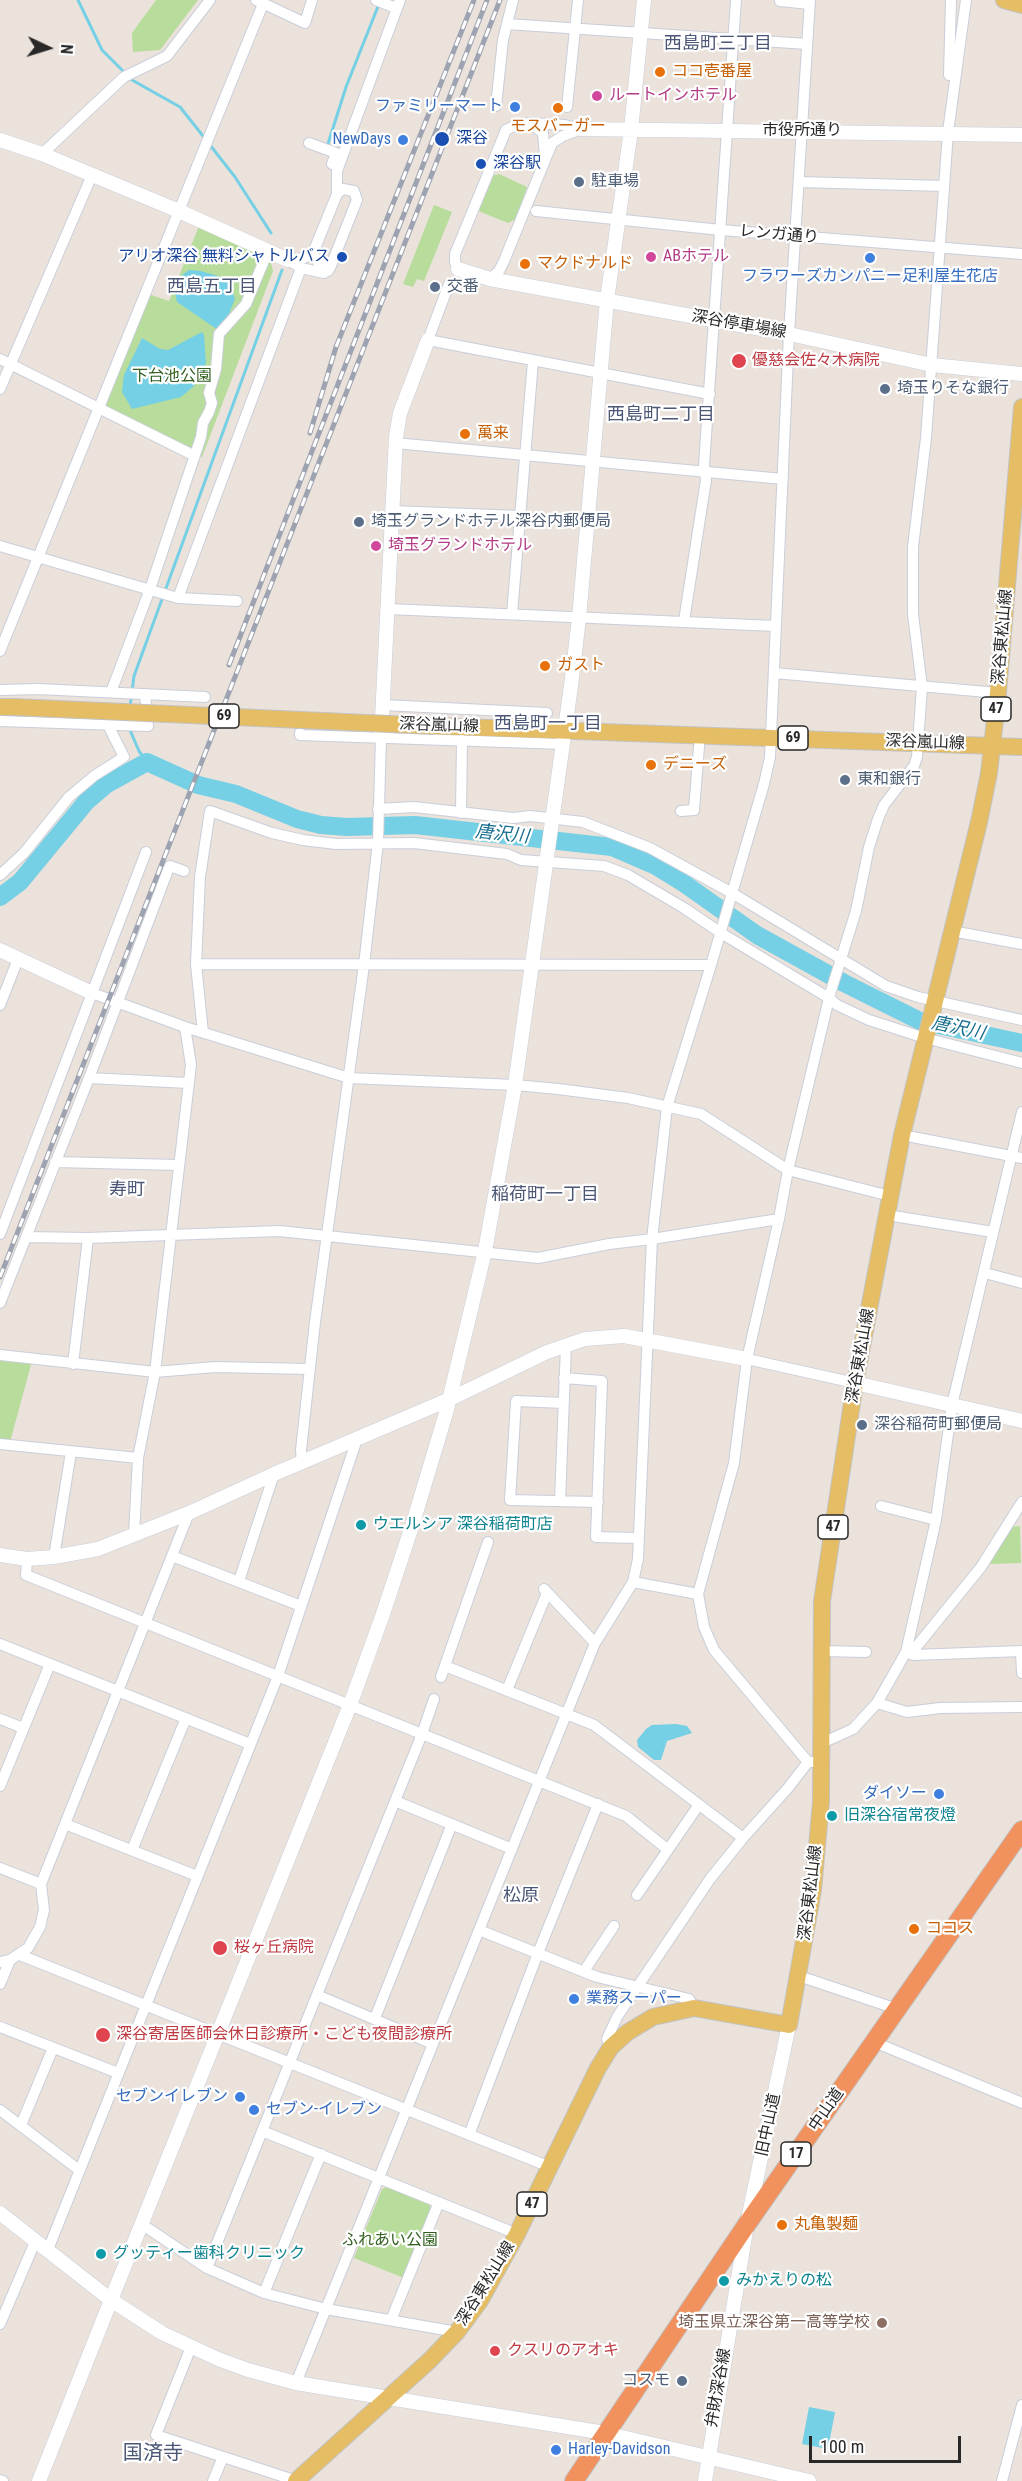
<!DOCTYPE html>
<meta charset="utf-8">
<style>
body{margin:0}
#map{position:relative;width:1022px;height:2481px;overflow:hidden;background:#eae2db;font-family:"Roboto Condensed",sans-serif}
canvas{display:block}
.north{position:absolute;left:18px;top:18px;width:60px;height:60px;-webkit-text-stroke:4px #fff;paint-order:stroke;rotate:94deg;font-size:16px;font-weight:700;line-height:24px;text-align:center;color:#282828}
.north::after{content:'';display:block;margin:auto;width:21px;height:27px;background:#282828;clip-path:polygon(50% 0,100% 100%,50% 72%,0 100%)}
.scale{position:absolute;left:809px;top:2436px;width:152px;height:27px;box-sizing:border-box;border:3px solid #282828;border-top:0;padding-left:8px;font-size:18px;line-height:21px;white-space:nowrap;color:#282828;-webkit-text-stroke:4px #fff;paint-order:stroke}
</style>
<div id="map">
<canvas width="1022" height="2481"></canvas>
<div class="north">N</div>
<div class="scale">100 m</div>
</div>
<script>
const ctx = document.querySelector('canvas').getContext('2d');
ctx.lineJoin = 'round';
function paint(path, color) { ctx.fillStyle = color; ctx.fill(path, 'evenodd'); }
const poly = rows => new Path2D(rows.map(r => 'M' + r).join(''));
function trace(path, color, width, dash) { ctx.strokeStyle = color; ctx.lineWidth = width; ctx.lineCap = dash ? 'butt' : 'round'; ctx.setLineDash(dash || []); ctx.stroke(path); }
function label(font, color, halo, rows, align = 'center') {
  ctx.font = font + ' "Roboto Condensed","Noto Sans JP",sans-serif'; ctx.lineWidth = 4.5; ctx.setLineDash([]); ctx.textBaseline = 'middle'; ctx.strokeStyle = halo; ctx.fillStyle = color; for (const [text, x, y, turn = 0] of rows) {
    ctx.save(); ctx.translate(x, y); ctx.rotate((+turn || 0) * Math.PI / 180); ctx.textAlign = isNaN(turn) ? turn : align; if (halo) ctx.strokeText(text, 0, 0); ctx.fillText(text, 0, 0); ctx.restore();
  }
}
paint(poly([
 [156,0,198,0,160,50,133,52,132,33],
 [499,174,527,187,516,219,508,223,476,210,491,176],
 [434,205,452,212,424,281,417,279,413,287,403,284],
 [201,221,268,251,273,271,202,457,189,453,98,406,145,293,169,301],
 [0,1358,32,1361,10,1442,0,1441],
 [1020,1526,1021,1563,990,1564,988,1561,1011,1527],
 [387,2187,429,2204,431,2208,404,2278,354,2258,382,2189]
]), '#b7dc9b');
paint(poly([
 [189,270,201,271,228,279,235,299,226,321,218,330,177,302,175,292,178,278],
 [202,332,204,335,206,363,194,386,181,397,132,409,122,392,124,375,142,338,160,349,168,350],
 [676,1724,687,1726,692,1733,667,1741,661,1760,654,1760,638,1747,637,1740,646,1729,652,1725],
 [809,2407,835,2412,828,2449,802,2444]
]), '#75d0e5');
trace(poly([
 [78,0,102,50,125,73],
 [132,80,180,107,203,136],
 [210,145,235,177,271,233],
 [327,147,346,87,379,4],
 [130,707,134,676,282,270],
 [129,728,139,751,147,762]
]), '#75d0e5', 3);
trace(poly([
 [0,897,20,882,86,802,107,784,147,762,198,785,236,794,297,819,321,825,347,827,415,825,612,847,656,866,682,882,757,935,844,983,920,1021,1022,1043]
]), '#75d0e5', 18);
const street = poly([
 [256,0,305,23,312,0],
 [376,0,396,8],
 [780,1,810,4],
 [507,24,807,44],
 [949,75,951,0],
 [496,106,503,40,513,0],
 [567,107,578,0],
 [531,124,543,133,545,156],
 [309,143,336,153,332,164,335,165,338,154],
 [42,154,124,77,167,56,210,0],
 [799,182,944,186],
 [343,189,354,191,357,200,330,268,324,273,301,268,288,260,304,258,313,253,337,194,343,189],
 [337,194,337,171,400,0],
 [536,211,721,230,1022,254],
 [313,253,317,261,328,271],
 [458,269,455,262,455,254,506,130,518,124,531,123,565,125,581,129],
 [490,279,499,271,504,261,552,143,563,136,581,129],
 [449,284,428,340,710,394],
 [0,359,193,455],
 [0,389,92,175],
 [395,443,783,479],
 [392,511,520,516],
 [0,546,178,598,237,601],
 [178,598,301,268],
 [388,609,775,626],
 [512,614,533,361],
 [684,621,706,480,704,465,736,0],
 [0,651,263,4],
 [774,673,998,693],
 [0,690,38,689,205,697],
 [111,692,150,589,201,437,203,423,209,412,212,403,209,393,216,369,219,334,246,304,268,251],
 [383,705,547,713],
 [0,721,148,726,145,694],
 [300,733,300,735,563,744],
 [378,809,414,807,513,818,530,816,583,822,650,848,732,893,886,986,918,997,1022,1020],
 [681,811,694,810,700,734],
 [461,813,462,740],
 [0,875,24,853,69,797,94,776,124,757,108,725],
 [952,931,1022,944],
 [196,964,711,965],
 [92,993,185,1027,349,1078,515,1085,558,1089,628,1098,701,1114,788,1170,890,1196],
 [0,1005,18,959],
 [203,1033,196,964,200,877,210,811,272,833,303,840,336,844,414,843,507,854,521,860,604,866,628,875,684,908,721,933,829,998,837,1005,869,1020,925,1038,1022,1063],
 [89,1078,188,1083],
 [902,1135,1022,1158],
 [55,1162,178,1165],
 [887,1215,993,1232],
 [0,1234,146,852],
 [26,1237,88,1238,279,1231,538,1258,609,1244,652,1239,779,1219],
 [985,1273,1022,1283],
 [0,1303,89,1078,168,870,170,866,184,871],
 [0,1355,155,1372,215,1367,310,1369],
 [747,1359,855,1383],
 [73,1364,88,1238],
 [564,1378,602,1381,596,1537,638,1538],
 [564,1403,516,1401,510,1500,598,1502],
 [0,1444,138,1458],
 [302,1463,301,1450,315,1322,364,965,378,842,381,738],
 [560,1501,566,1345],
 [881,1506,936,1520],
 [134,1535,138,1458,155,1372,191,1065,185,1027],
 [172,1556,301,1606],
 [54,1557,71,1452],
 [27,1559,26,1575,626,1816,667,1849],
 [239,1581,274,1474],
 [633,1582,698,1594],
 [544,1589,595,1643],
 [0,1644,250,1744],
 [822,1651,866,1652],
 [1021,1651,1022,1673],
 [906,1652,917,1646,981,1567,1022,1502],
 [906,1652,913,1655,1022,1651],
 [445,1666,594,1725,743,1838],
 [441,1677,488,1542],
 [507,1690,547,1593],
 [877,1703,907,1712,940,1708,1022,1707],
 [0,1719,23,1728],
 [822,1743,853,1729,877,1703,906,1652,936,1520,952,1405,1022,1112],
 [808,1762,714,1650,704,1627,698,1594,734,1463,747,1359,779,1219,788,1170,830,994,856,911,869,847,878,819,884,805,914,766,917,757,922,687,913,614,913,547,926,438,948,132,966,0],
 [0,1786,50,1664],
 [395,1801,512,1849],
 [65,1824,197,1876],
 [132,1850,186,1718],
 [0,1868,41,1884],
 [637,1895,698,1806],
 [479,1930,597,1977,689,1999,694,2008],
 [20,1955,550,2167],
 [0,1962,10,1960,28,1948,40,1927,44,1910,41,1884,189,1513],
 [584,1971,614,1926],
 [799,1976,897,2009],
 [0,1984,10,1960],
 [317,1995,433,2044],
 [375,2018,452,1824],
 [0,2027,118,2073],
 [874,2042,1022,2103],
 [611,2047,607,2039,617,2017,710,1879,743,1838,788,1788,808,1762,812,1762],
 [0,2110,79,2170],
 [21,2125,53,2048],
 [262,2131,517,2234],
 [469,2135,538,1953,598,1804],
 [143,2225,207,2268,264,2293,326,2309,457,2332],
 [47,2252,278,1676,357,1439],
 [207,2268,422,1734,434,1699],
 [264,2293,321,2154],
 [391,2320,439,2202],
 [0,2324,35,2242],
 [191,2347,156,2435,297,2481],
 [296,2383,595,1643,633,1582,638,1559,652,1239,667,1107,711,965,764,784,770,757,789,334,810,0],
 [0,2480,3,2481],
 [213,2481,223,2457],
 [1002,2481,1022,2405]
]);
const secondary = poly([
 [644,0,631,130,607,300,579,618,571,686,515,1085,485,1251,446,1413,413,1523,383,1614,350,1705,111,2300,162,2333,218,2359,248,2370,296,2383,605,2433,809,2481],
 [581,129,1022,135],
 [0,140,42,154,179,211,288,260],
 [458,269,490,279,789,334,932,365,1022,374],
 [381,738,396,437,400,413,428,340],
 [0,950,92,993],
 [855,1383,1022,1421],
 [0,1555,27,1559,54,1557,98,1549,189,1513,274,1474,450,1399,547,1352,585,1339,624,1336,747,1359],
 [0,2213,111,2300,39,2481],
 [705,2481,747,2224,789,2025]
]);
const primary = poly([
 [1004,0,1022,5],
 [0,707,13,707],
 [434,726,1022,747],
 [296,2481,429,2361,457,2332,480,2301,517,2234,598,2068,611,2047,628,2032,653,2017,694,2008,789,2025,813,1890,821,1802,822,1601,855,1383,902,1135,979,822,989,773,998,693,1022,407]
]);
const highway = poly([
 [574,2481,747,2224,1022,1830]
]);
trace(street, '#c9ced9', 12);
trace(secondary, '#c9ced9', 15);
trace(primary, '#c3c3c3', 18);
trace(highway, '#c3c3c3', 20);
trace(street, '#fff', 10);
trace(secondary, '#fff', 14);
trace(primary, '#e5bd64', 16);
trace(highway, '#f1925e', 18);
const rail = poly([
 [310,433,336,347,474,0],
 [229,665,487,0],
 [0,1277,500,0]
]);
trace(rail, '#9ea3b1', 5);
trace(rail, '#fff', 3, [9]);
const primaryBridge = poly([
 [13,707,434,726]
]);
trace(primaryBridge, '#c3c3c3', 18, []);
trace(primaryBridge, '#e5bd64', 16);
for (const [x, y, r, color] of [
 [660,72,6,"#e8710a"],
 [597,96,6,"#d1479c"],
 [515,107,6,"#3f7fe0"],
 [558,108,6,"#e8710a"],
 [442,139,8,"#1a4fb4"],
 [403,140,6,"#3f7fe0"],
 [481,164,6,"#1a4fb4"],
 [579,182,6,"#5c6f8a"],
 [342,257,6,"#1a4fb4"],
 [651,257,6,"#d1479c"],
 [870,258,6,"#3f7fe0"],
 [525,264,6,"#e8710a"],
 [435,287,6,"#5c6f8a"],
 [739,361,8,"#e0444e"],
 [885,389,6,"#5c6f8a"],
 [465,434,6,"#e8710a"],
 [359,522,6,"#5c6f8a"],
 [376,546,6,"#d1479c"],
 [545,666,6,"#e8710a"],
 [651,765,6,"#e8710a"],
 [845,780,6,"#5c6f8a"],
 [862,1425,6,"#5c6f8a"],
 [361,1525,6,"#0f9aa8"],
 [939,1794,6,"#3f7fe0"],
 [832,1816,6,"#0f9aa8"],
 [914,1929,6,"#e8710a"],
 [220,1948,8,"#e0444e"],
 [574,1999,6,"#3f7fe0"],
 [103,2035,8,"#e0444e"],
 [240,2097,6,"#3f7fe0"],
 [254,2110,6,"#3f7fe0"],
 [782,2225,6,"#e8710a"],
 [101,2254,6,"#0f9aa8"],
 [724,2281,6,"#0f9aa8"],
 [882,2323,6,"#8d6e63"],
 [495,2351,6,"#e0444e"],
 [682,2381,6,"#5c6f8a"],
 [556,2450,6,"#3f7fe0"]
]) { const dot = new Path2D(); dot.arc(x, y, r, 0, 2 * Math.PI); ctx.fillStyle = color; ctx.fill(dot); trace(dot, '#fff', 2); }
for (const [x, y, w] of [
 [996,709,30],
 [224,716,30],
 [793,738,30],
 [833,1527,30],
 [796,2154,30],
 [532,2204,30]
]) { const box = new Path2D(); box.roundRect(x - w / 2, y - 12, w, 24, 4.5); ctx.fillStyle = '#fff'; ctx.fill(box); trace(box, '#282828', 1.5); }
label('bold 15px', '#282828', null, [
 ["47",996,709],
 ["69",224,716],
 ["69",793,738],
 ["47",833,1527],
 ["17",796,2154],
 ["47",532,2204]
]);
label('16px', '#c56008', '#fff', [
 ["ココ壱番屋",672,72],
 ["モスバーガー",558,127,"center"],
 ["マクドナルド",537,264],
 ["萬来",477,434],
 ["ガスト",557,666],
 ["デニーズ",663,765],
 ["ココス",926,1929],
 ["丸亀製麺",794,2225]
], 'left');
label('16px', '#b23c85', '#fff', [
 ["ルートインホテル",609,96],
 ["ABホテル",663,257],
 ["埼玉グランドホテル",388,546]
], 'left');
label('16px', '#366cbe', '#fff', [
 ["ファミリーマート",503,107],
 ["NewDays",391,140],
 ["フラワーズカンパニー足利屋生花店",870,277,"center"],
 ["ダイソー",927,1794],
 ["業務スーパー",586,1999,"left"],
 ["セブンイレブン",228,2097],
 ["セブン-イレブン",266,2110,"left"],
 ["Harley-Davidson",568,2450,"left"]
], 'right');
label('16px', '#282828', '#fff', [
 ["市役所通り",802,131],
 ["レンガ通り",779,235,5],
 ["深谷停車場線",739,325,10],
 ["深谷東松山線",1003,637,-85],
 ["深谷嵐山線",439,726,2],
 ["深谷嵐山線",925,743,2],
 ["深谷東松山線",861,1356,-80],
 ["深谷東松山線",811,1893,-83],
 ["中山道",827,2110,-55],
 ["旧中山道",769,2125,-78],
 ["深谷東松山線",486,2284,-58],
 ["弁財深谷線",719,2388,-80]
]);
label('16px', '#164399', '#fff', [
 ["深谷",456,139],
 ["深谷駅",493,164],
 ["アリオ深谷 無料シャトルバス",330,257,"right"]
], 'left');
label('16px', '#4e5e75', '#fff', [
 ["駐車場",591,182],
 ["交番",447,287],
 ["埼玉りそな銀行",897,389],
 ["埼玉グランドホテル深谷内郵便局",371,522],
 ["東和銀行",857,780],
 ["深谷稲荷町郵便局",874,1425],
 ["コスモ",670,2381,"right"]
], 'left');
label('16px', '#be3a42', '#fff', [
 ["優慈会佐々木病院",752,361],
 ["桜ヶ丘病院",234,1948],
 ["深谷寄居医師会休日診療所・こども夜間診療所",116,2035],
 ["クスリのアオキ",507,2351]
], 'left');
label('16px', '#315f1f', '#fff', [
 ["下台池公園",172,377],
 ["ふれあい公園",390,2241]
]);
label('16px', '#0d838f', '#fff', [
 ["ウエルシア 深谷稲荷町店",373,1525],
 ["旧深谷宿常夜燈",844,1816],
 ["グッティー歯科クリニック",113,2254],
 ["みかえりの松",736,2281]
], 'left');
label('16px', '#785e54', '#fff', [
 ["埼玉県立深谷第一高等学校",870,2323]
], 'right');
label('18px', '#4c5775', '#fff', [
 ["西島町三丁目",718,44],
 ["西島五丁目",212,287],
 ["西島町二丁目",661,415],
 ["西島町一丁目",548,724],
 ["寿町",127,1190],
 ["稲荷町一丁目",545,1195],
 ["松原",521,1896]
]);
label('italic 18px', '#176e8d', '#fff', [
 ["唐沢川",502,835,6],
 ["唐沢川",958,1029,12]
]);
label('20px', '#4c5775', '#fff', [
 ["国済寺",153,2454]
]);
</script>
